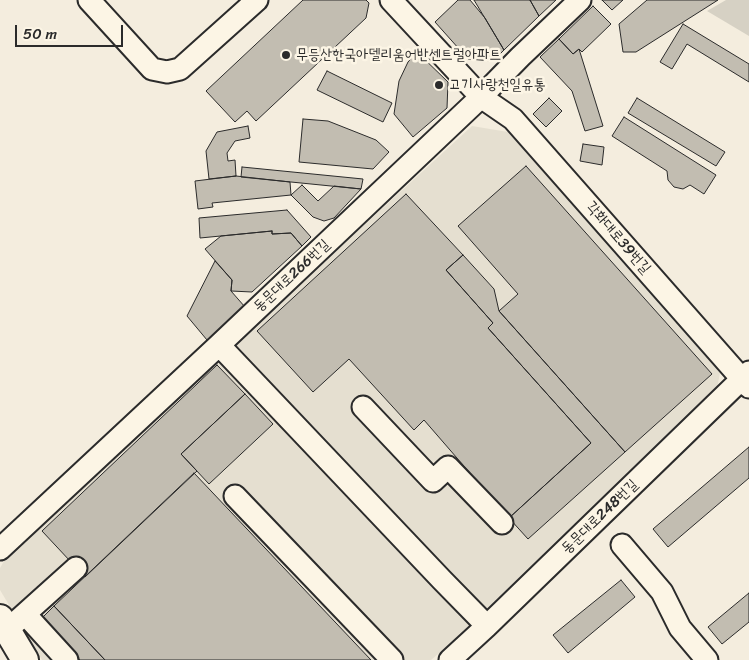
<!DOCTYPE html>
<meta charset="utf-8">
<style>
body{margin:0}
#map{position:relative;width:749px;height:660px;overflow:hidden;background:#f4edde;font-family:Sriracha,sans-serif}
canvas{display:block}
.scale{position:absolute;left:15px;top:25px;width:108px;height:22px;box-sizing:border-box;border:2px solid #2b2b2b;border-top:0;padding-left:6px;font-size:15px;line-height:18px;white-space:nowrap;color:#2b2b2b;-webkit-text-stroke:4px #fcf5e5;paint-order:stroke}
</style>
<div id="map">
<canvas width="749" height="660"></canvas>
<div class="scale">50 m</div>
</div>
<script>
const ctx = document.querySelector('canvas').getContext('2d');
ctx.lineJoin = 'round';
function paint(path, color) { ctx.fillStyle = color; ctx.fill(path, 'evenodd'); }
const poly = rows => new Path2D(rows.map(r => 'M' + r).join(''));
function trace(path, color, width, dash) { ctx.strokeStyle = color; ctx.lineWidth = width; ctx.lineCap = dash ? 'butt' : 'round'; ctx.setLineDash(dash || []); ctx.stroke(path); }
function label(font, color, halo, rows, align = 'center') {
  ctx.font = font + ' Sriracha,"Poor Story",sans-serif'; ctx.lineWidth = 5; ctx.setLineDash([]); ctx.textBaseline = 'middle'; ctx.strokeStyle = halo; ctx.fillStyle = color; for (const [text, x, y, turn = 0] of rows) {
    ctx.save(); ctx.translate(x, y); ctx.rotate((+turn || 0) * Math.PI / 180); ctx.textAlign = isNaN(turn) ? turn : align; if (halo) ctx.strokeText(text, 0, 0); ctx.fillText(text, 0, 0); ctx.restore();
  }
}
paint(poly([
 [472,126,508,132,721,367,717,389,484,615,431,660,42,660,0,590,0,568,11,549]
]), '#e5dfd0');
paint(poly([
 [726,0,749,0,749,36,707,11]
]), '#d6d1c4');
const building = poly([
 [303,0,366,0,369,3,366,18,256,121,247,111,235,122,206,91,303,0],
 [458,0,470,0,485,18,504,50,493,61,468,59,435,22,458,0],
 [474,0,530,0,539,16,504,50,474,0],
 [530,0,556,0,539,16,530,0],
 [602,0,623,0,612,10,602,0],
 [647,0,718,0,636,52,623,52,619,24,647,0],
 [593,6,611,24,582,52,579,49,573,54,559,39,593,6],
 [683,24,749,64,749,82,687,44,672,69,660,62,683,24],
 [559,39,573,54,579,49,603,126,585,131,572,91,540,57,559,39],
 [417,52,448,82,447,108,413,137,394,114,399,81,408,62,417,52],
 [327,71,392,103,383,122,317,90,327,71],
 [549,98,562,111,546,127,533,114,549,98],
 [637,98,725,152,716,166,628,113,637,98],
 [624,117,716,175,704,194,690,185,683,189,674,187,668,180,667,171,612,136,624,117],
 [303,119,328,121,376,140,389,152,373,169,299,162,303,119],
 [248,126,250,138,235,141,227,153,228,161,235,160,236,176,209,179,206,151,217,132,248,126],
 [583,144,604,147,602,165,580,161,583,144],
 [526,166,712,374,625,452,499,311,518,294,458,226,526,166],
 [242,167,363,179,361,189,241,177,242,167],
 [236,176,290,182,291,195,212,203,213,207,198,209,195,181,236,176],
 [302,185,318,201,334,186,361,189,334,218,324,221,313,217,291,195,302,185],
 [406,194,463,255,446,270,493,323,488,328,591,443,509,518,424,420,414,430,349,359,313,392,257,331,406,194],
 [287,210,311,237,302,246,291,233,272,234,272,231,200,238,199,218,287,210],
 [272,231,272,234,291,233,302,246,252,292,231,291,232,280,205,249,221,236,272,231],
 [463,255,494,289,499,311,625,452,528,539,509,518,591,443,488,328,493,323,446,270,463,255],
 [215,261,232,280,231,291,245,307,207,340,187,316,215,261],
 [217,365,245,394,181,454,197,471,85,577,42,531,217,365],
 [245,394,273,424,209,484,181,454,245,394],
 [749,447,749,478,668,547,653,529,749,447],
 [194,473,371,660,105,660,54,606,194,473],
 [621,580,635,597,568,653,553,635,621,580],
 [749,593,749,622,722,644,708,627,749,593],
 [54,606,105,660,80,660,41,619,54,606]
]);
paint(building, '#c2bdb1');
trace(building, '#2b2b2b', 1);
const minor = poly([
 [89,0,152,69,167,72,180,69,257,0],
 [391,0,481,97,513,119,749,387],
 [219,345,442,580,487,626],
 [363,407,433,481,448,467,502,523],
 [235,496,392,660],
 [622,545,662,592,680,628,707,660],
 [0,549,219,345,481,97,520,57,580,0],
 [25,614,67,660],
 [7,630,76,568],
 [450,660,487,626,749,372]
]);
const major = poly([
 [0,618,25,660]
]);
trace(minor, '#2b2b2b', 25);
trace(major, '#2b2b2b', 30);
trace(minor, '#fcf5e5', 21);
trace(major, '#fcf5e5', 26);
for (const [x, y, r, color] of [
 [286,55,5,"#2b2b2b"],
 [439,85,5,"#2b2b2b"]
]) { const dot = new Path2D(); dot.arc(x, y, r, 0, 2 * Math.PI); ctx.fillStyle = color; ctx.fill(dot); trace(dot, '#fcf5e5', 2); }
label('15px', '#2b2b2b', '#fcf5e5', [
 ["무등산한국아델리움어반센트럴아파트",296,55],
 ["고기사랑천일유통",449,85]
], 'left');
label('15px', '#2b2b2b', '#fcf5e5', [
 ["각화대로39번길",618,238,49],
 ["동문대로266번길",292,276,-43],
 ["동문대로248번길",600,517,-44]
]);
</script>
